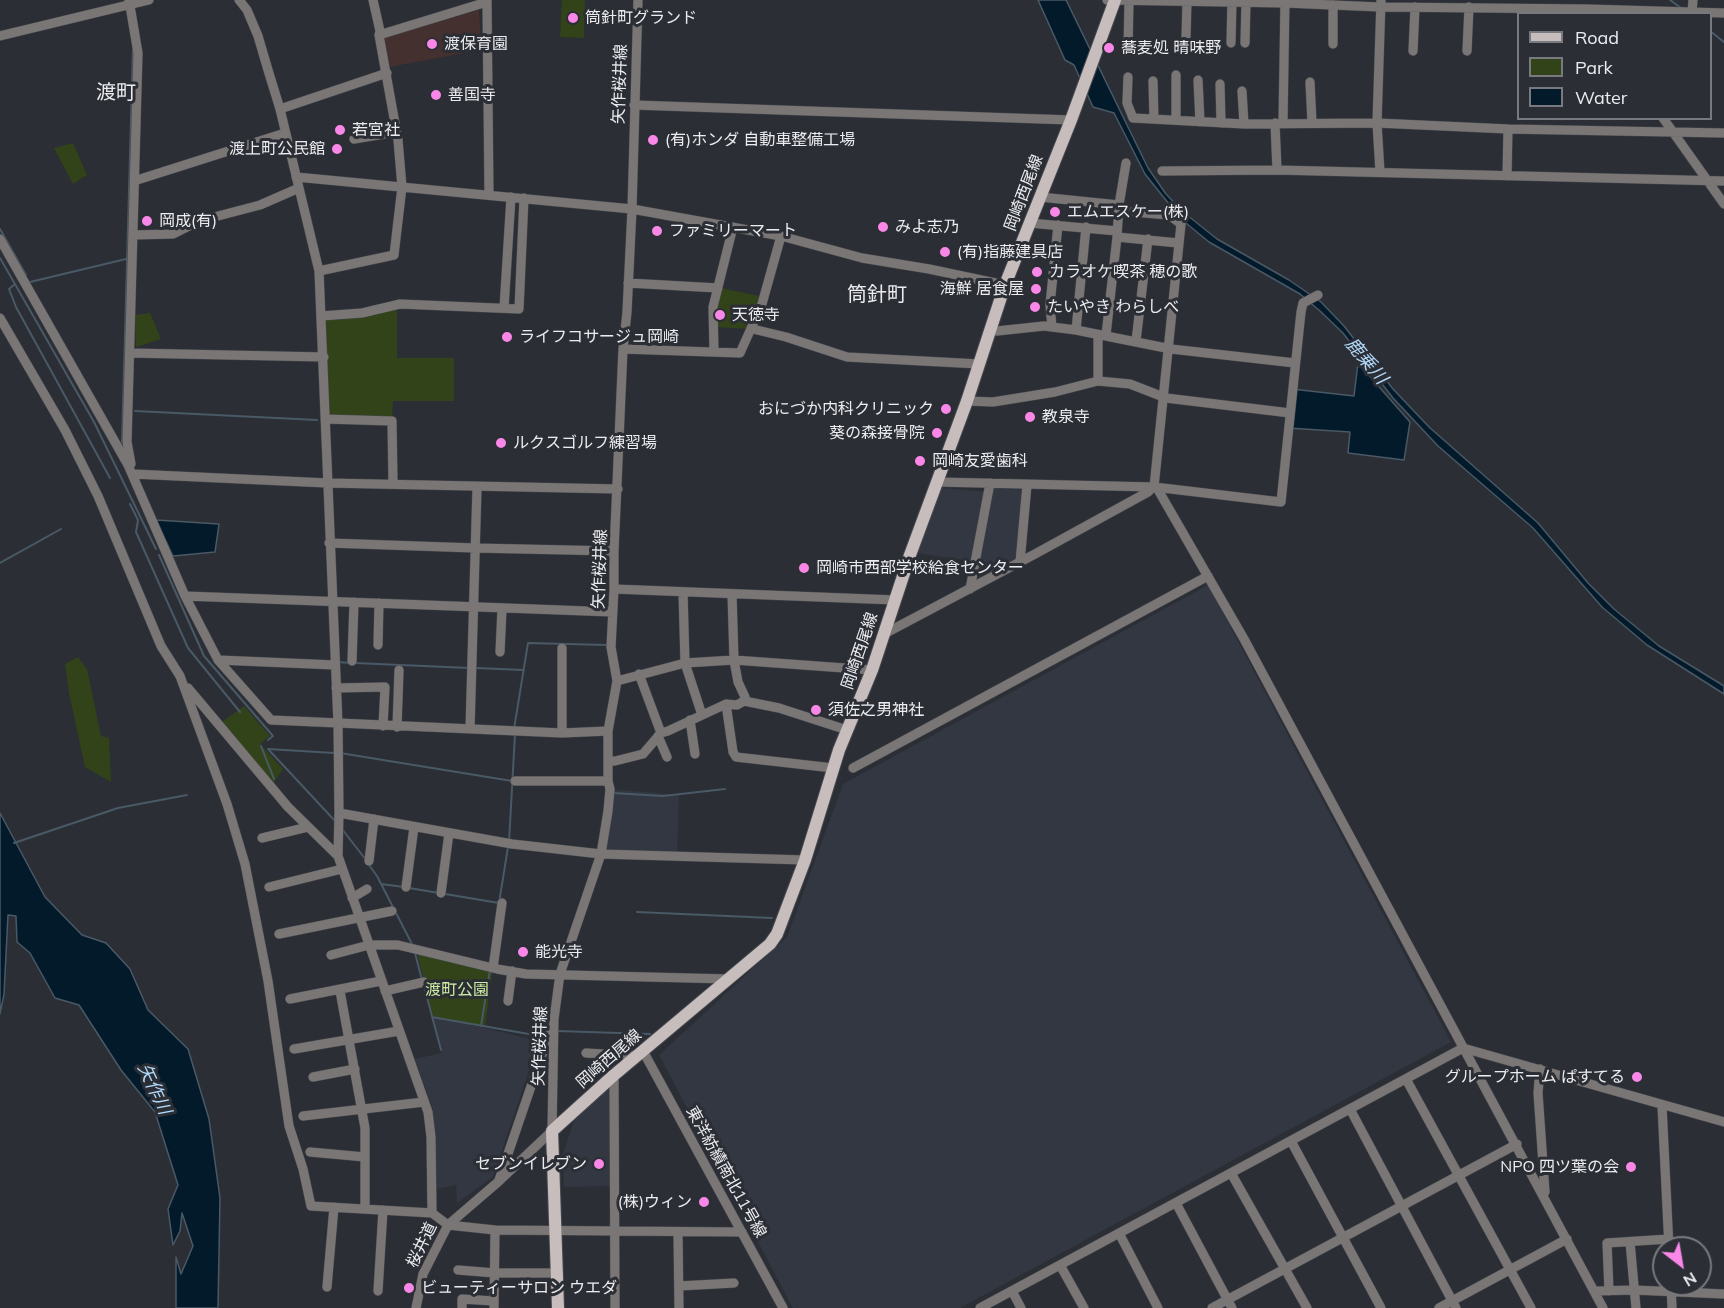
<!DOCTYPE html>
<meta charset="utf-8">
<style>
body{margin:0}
#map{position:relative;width:1724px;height:1308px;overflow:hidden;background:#2b2e34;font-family:Mulish,sans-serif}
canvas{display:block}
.legend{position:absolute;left:1517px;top:12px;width:195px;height:108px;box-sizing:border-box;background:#2b2e34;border:2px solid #787a7f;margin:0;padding:8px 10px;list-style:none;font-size:18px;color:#ebecf0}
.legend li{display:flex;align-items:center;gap:12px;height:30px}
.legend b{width:30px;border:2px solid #787a7f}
.north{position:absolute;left:1652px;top:1236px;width:60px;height:60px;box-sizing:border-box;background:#2b2e34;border:2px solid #787a7f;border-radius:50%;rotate:149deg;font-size:16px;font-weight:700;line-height:24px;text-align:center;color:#ebecf0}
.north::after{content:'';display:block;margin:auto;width:21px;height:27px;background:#f987e8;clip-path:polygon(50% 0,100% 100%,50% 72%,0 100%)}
</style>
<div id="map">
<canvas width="1724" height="1308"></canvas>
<ul class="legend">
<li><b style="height:8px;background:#c6bdbc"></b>Road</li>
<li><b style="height:16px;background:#32431a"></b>Park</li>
<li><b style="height:16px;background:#031a2b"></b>Water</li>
</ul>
<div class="north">N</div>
</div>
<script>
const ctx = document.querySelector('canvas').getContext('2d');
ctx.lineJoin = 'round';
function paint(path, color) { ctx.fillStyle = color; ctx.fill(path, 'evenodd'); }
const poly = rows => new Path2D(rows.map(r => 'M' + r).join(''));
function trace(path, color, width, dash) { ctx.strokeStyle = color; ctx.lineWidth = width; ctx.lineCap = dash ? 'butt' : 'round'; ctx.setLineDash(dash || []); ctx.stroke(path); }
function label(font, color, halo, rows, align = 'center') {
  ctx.font = font + ' Mulish,"Noto Sans JP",sans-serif'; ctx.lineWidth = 6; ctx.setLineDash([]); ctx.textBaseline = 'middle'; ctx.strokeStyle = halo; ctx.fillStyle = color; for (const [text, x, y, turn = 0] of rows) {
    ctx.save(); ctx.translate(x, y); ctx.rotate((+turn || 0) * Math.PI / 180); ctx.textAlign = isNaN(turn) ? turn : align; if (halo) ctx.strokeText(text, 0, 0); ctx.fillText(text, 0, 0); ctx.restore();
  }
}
paint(poly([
 [993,487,1024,488,1015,560,973,579],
 [941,488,989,492,971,561,917,553],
 [1208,585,1451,1042,960,1308,793,1308,659,1055,787,937,843,784],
 [610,789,679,795,677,856,602,849],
 [433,1016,539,1041,493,1177,457,1203,456,1185,432,1190,433,1109,415,1059,441,1053],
 [612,1084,612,1186,564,1187,563,1154,575,1117]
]), '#323742');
paint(poly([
 [479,10,481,50,389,67,383,38]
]), '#44302e');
paint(poly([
 [562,0,585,0,584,38,560,37],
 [73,143,87,175,73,184,54,148],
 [720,288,760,296,750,329,715,327],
 [397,307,397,358,454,358,454,401,393,401,392,418,329,416,326,319],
 [150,313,161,339,136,347,135,315],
 [78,657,87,669,101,736,109,738,111,782,85,767,69,693,65,664],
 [244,706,270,736,260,744,283,769,272,785,222,722],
 [416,949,493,968,485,1027,433,1016]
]), '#32431a');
const water = poly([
 [1038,0,1066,0,1148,168,1166,194,1182,211,1217,239,1289,280,1321,302,1344,326,1393,389,1429,427,1538,523,1588,583,1614,609,1659,646,1724,686,1724,694,1647,645,1602,607,1533,528,1438,446,1393,398,1343,333,1320,311,1300,294,1209,242,1181,219,1145,174,1114,113,1093,107,1074,65,1065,60,1038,0],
 [1358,363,1410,422,1404,460,1348,453,1350,432,1288,428,1292,389,1354,396,1358,363],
 [156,520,219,524,215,552,173,556,156,520],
 [0,813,45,897,82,935,106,943,130,969,148,1010,188,1049,209,1119,220,1198,218,1308,176,1308,176,1257,181,1274,193,1246,182,1213,180,1231,173,1245,168,1209,178,1185,155,1112,121,1070,79,1005,55,998,30,953,17,942,16,916,8,915,4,994,0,1014,0,813]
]);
paint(water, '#031a2b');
trace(water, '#495966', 1.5);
trace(poly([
 [1670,0,1681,8],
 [1710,31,1724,42],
 [0,229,26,275],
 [0,258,94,422,156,549],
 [30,282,126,259],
 [15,284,9,289,16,307,110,478],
 [135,411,317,420],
 [122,442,133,46],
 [130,504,138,520,136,532,188,648,240,712],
 [159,555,204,656,273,736,268,740],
 [0,563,61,529],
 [338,662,350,663],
 [355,663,469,668],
 [476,668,524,670],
 [514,729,528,643,607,645],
 [261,746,274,779],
 [268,749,336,822],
 [268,749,334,753],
 [340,753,512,781],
 [613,793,663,796,725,789],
 [342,829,366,860],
 [509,842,515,734],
 [14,843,118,808,187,795],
 [369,865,377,876,412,944],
 [381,884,404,887],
 [409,888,439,893],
 [445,894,499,903,508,847],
 [637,912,772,918],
 [415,953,422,980],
 [424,986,441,1050],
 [432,1017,540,1036],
 [481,1026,490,970],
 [557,1031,650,1034]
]), '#495966', 2);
const minor = poly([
 [129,0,138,53,127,442,131,464],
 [239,0,247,10,258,36,268,70,280,109,319,271,338,724,339,813,338,856,428,1112,431,1137,432,1213],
 [487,0,489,195],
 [1107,0,1285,3,1380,7,1587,9,1724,13],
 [1692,12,1693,0],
 [379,35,487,2],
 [0,36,149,0],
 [1186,37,1187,1],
 [1231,43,1232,0],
 [1245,43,1246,3],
 [1333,44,1333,5],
 [1128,50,1129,1],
 [1413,51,1415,7],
 [1467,51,1469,7],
 [1176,75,1176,120],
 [1128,77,1127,103,1133,118,1244,124,1377,123,1508,129,1724,133],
 [1198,80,1200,122],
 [1153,81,1154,119],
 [1310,82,1312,123],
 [1220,84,1221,123],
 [1242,91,1244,124],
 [634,105,1071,120],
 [280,109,387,73],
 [1663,118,1724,204],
 [1275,123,1277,170],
 [1283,123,1285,0],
 [354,139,396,132],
 [1162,171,1277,170,1724,181],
 [1380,172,1377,123,1381,0],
 [1507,176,1508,129],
 [296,177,632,209,781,236,862,258,929,269,1005,285],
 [134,181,285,133],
 [1040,197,1119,205],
 [1120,211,1169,215,1181,224,1154,487],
 [1030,223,1117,231],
 [133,235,173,234,199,221,260,205,299,188],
 [1117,237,1178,243],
 [0,239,128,465,185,596,218,660,271,720,562,733,608,731],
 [319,271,394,255,402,187,398,140,379,35,380,31,373,0],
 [628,283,718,288],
 [504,308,511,197],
 [321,316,362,313,400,304,519,309,524,198],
 [0,318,65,430,98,496,161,646,180,676,227,804,245,864,268,981,289,1126,303,1169,311,1206,432,1213,448,1225,495,1230,742,1232],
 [1052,327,1050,305,1058,225],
 [753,329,786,337,847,357,979,364],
 [991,329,997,331,1044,326,1076,330,1171,349,1295,363],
 [1076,330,1086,227],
 [1106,335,1117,237,1119,205,1126,163],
 [1136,341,1148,239],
 [623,349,740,353,762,304,781,236],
 [714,352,713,307,733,227],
 [130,353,324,357],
 [1098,381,1098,335],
 [967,401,993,402,1055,392,1098,381,1130,384,1166,398,1290,413],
 [325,419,392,421,393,483],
 [133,474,327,483,618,489],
 [937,482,1154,487,1281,502,1301,312,1303,303,1318,295],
 [1157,488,1244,639,1603,1308],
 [329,543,475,548,614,551],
 [1020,562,1027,485],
 [614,589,895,600],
 [970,589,990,483],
 [683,592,685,663,702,715],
 [732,594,734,660,738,682,745,697,744,701,737,705,726,704,733,752,736,757,833,768],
 [185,596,613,612],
 [884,634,1035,554,1148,492,1153,487],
 [378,645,379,603],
 [500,652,502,609],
 [218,660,335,665],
 [352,661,354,602],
 [639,674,661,733,668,731,726,704],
 [617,681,685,663,734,660,872,670],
 [188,688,288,807,338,856],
 [336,688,385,687,383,726],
 [744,701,779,708,847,730],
 [690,720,695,754],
 [397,727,399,670],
 [470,729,477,487],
 [562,733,562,648],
 [658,736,667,757],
 [608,761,615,761,643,754,661,733],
 [853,768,1208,576],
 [515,781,608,781],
 [339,813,512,844,601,854,805,860],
 [262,838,308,827],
 [369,861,374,819],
 [269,887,342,869],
 [406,887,414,827],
 [441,893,449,833],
 [352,898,367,889],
 [279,934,392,911],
 [331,955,369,945,398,945,497,969,526,974,729,979],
 [493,968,502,903],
 [340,991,365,1128,365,1209],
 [385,991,424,982],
 [290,999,381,981],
 [508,1001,512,971],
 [294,1049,399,1031],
 [643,1051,783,1308],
 [586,1053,636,1056],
 [1540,1069,1538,1093,1545,1192],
 [614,1075,615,1308],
 [313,1077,355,1069],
 [1406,1079,1531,1308],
 [1662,1106,1669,1248],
 [1350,1109,1456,1308],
 [303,1116,424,1102],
 [1291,1141,1381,1308],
 [310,1152,365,1157],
 [1231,1173,1307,1308],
 [499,1180,551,1028],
 [1176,1203,1232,1308],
 [678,1233,679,1308],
 [1119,1233,1158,1308],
 [1630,1242,1636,1308],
 [1060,1265,1084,1308],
 [458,1270,495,1273,558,1273],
 [1671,1284,1672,1308],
 [679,1286,734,1283],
 [327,1287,334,1207],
 [378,1291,383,1210],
 [1012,1291,1021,1308],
 [1595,1291,1634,1290,1724,1294],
 [1609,1291,1607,1243,1669,1239],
 [416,1308,423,1274,448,1225,498,1182,552,1131,554,1019,560,974,601,854,608,811,610,789,608,781,608,731,617,681,611,647,614,589,614,551,623,349,627,312,632,209,638,0],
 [462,1308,462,1299,494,1301],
 [494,1308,495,1230],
 [980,1308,1463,1048,1724,1122],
 [1212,1308,1517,1144],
 [1439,1308,1567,1239]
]);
const major = poly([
 [558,1308,552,1131,614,1075,770,944,777,934,805,860,839,750,872,670,910,555,967,401,1005,285,1071,120,1115,0]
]);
trace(minor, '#46494e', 10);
trace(major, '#46494e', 14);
trace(minor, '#7a7675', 9);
trace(major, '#c6bdbc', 12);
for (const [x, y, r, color] of [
 [573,18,6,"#f987e8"],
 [432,44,6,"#f987e8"],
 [1109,48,6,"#f987e8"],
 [436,95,6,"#f987e8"],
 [340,130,6,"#f987e8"],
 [653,140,6,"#f987e8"],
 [337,149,6,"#f987e8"],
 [1055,212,6,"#f987e8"],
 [147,221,6,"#f987e8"],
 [883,227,6,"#f987e8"],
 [657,231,6,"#f987e8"],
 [945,252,6,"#f987e8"],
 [1037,272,6,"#f987e8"],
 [1036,289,6,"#f987e8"],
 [1035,307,6,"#f987e8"],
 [720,315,6,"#f987e8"],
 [507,337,6,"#f987e8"],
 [946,409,6,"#f987e8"],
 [1030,417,6,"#f987e8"],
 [937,433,6,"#f987e8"],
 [501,443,6,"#f987e8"],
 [920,461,6,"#f987e8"],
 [804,568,6,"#f987e8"],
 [816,710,6,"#f987e8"],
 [523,952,6,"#f987e8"],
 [1637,1077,6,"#f987e8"],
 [599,1164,6,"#f987e8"],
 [1631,1167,6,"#f987e8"],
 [704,1202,6,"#f987e8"],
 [409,1288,6,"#f987e8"]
]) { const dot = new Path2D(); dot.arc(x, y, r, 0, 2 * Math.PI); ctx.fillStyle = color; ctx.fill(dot); trace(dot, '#2b2e34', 2); }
label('16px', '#ebecf0', '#2b2e34', [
 ["筒針町グランド",585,18],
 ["渡保育園",444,44],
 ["蕎麦処 晴味野",1121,48],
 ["善国寺",448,95],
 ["若宮社",352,130],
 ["(有)ホンダ 自動車整備工場",665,140],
 ["渡上町公民館",325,149,"right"],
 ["エムエスケー(株)",1067,212],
 ["岡成(有)",159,221],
 ["みよ志乃",895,227],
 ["ファミリーマート",669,231],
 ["(有)指藤建具店",957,252],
 ["カラオケ喫茶 穂の歌",1049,272],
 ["海鮮 居食屋",1024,289,"right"],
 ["たいやき わらしべ",1047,307],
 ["天徳寺",732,315],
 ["ライフコサージュ岡崎",519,337],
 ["おにづか内科クリニック",934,409,"right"],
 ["教泉寺",1042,417],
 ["葵の森接骨院",925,433,"right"],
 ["ルクスゴルフ練習場",513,443],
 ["岡崎友愛歯科",932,461],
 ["岡崎市西部学校給食センター",816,568],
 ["須佐之男神社",828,710],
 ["能光寺",535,952],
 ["グループホーム ぱすてる",1625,1077,"right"],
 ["セブンイレブン",587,1164,"right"],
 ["NPO 四ツ葉の会",1619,1167,"right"],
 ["(株)ウィン",692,1202,"right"],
 ["ビューティーサロン ウエダ",421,1288]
], 'left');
label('16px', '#ebecf0', '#2b2e34', [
 ["矢作桜井線",620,84,-88],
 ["岡崎西尾線",1024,193,-69],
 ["矢作桜井線",600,569,-88],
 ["岡崎西尾線",860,651,-71],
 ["矢作桜井線",540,1046,-88],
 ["岡崎西尾線",609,1059,-41],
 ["東洋紡績南北11号線",726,1172,61],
 ["桜井道",422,1245,-64]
]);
label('16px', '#cceda1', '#2b2e34', [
 ["渡町公園",457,990]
]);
label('italic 18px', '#b0d8f9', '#2b2e34', [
 ["鹿乗川",1366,361,50],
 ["矢作川",154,1089,65]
]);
label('20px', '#ebecf0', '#2b2e34', [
 ["渡町",116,93],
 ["筒針町",877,295]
]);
</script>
